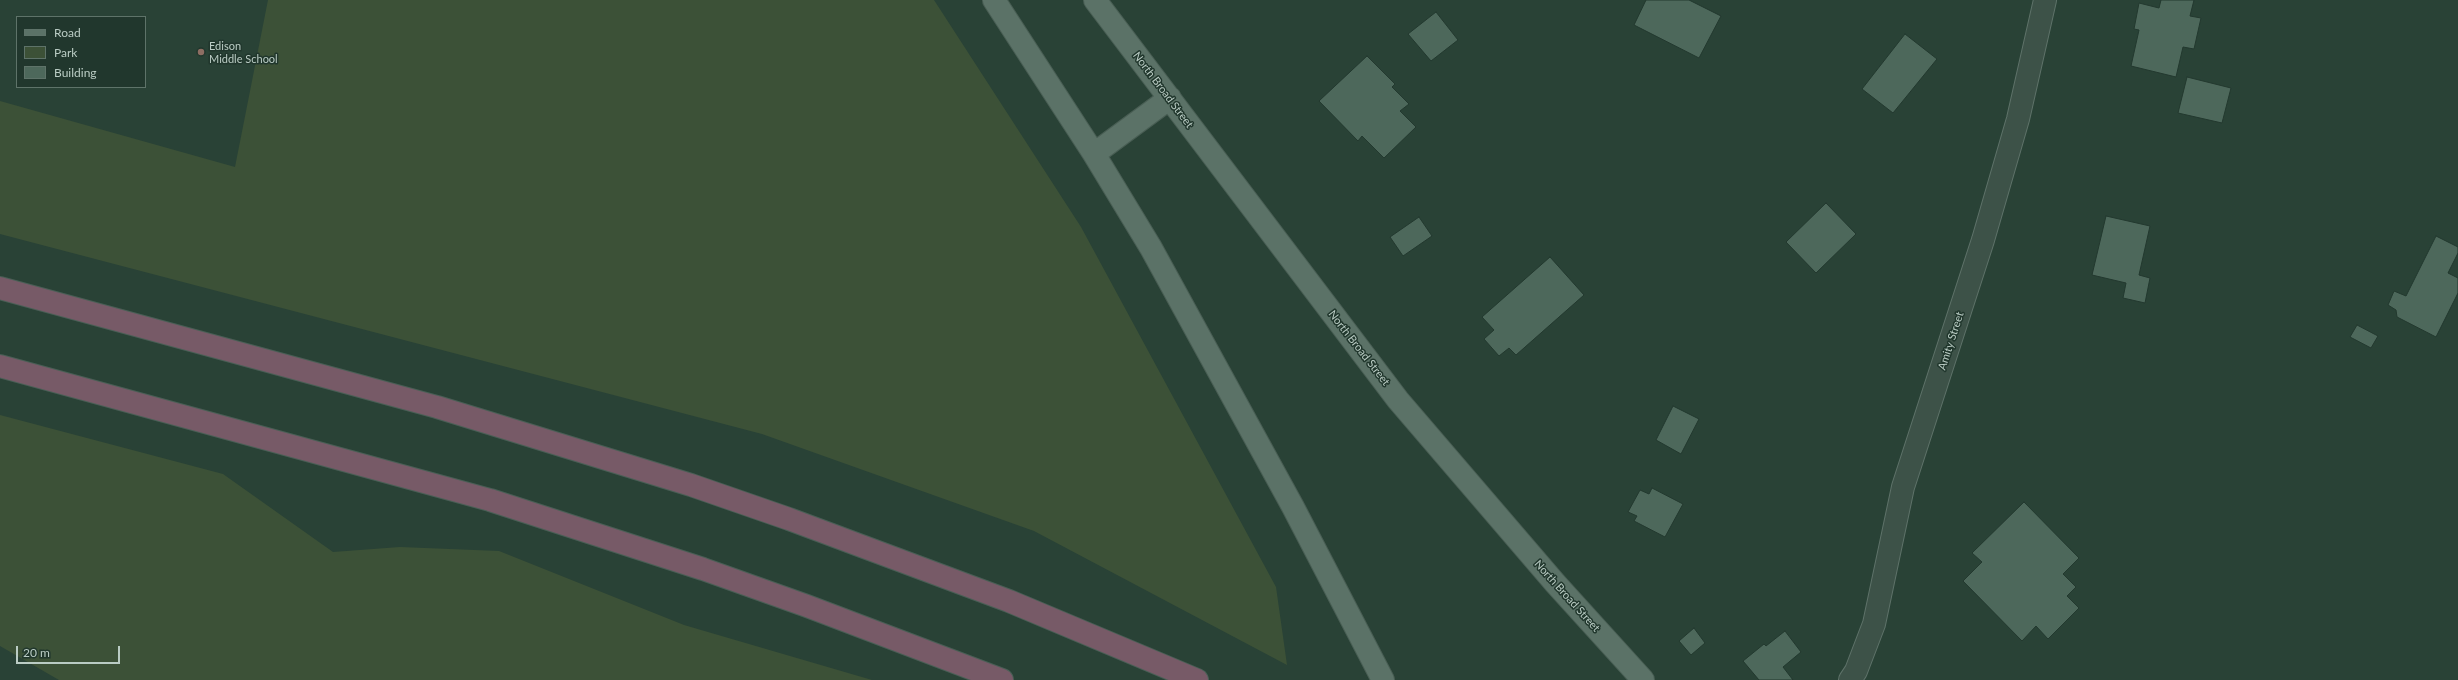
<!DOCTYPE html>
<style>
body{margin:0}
#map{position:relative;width:2458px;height:680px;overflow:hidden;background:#294236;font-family:Lato,sans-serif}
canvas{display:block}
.legend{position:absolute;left:16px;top:16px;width:130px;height:72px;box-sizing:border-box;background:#21372d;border:1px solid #5e7369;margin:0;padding:5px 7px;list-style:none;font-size:12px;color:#baccc4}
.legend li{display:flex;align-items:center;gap:8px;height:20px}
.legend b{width:20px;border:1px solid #5e7369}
.scale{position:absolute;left:16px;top:646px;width:104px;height:18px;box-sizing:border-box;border:2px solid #baccc4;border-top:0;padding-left:5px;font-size:12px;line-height:14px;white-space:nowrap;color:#baccc4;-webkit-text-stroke:3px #21372d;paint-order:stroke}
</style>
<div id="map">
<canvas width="2458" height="680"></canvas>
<ul class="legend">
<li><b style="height:5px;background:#5b7267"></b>Road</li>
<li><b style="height:11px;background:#3c5137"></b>Park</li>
<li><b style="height:11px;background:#4d685b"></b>Building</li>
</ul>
<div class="scale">20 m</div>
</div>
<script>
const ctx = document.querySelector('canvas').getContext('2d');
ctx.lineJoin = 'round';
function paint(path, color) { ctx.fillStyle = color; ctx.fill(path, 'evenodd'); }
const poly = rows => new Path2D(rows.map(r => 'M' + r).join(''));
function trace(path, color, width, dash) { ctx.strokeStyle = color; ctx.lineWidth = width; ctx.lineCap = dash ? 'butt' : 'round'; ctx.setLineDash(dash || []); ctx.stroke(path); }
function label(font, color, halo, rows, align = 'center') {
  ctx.font = font + ' Lato,sans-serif'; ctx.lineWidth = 3; ctx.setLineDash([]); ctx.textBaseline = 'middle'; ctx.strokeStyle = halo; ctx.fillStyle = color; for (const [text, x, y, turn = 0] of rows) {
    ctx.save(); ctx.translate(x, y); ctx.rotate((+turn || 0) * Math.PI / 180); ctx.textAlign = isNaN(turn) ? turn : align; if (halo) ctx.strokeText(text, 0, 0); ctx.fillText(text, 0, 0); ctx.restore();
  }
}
paint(poly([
 [268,0,934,0,1081,227,1276,587,1287,665,1034,531,762,434,0,234,0,101,235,167],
 [0,415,223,474,333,552,400,547,499,551,684,625,872,680,59,680,0,646]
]), '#3c5137');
const building = poly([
 [1646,0,1689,0,1721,16,1699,58,1634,25,1646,0],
 [2161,0,2194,0,2190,16,2201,18,2194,49,2183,47,2176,77,2131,66,2139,30,2134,29,2139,3,2159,8,2161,0],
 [1436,12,1458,40,1431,61,1408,34,1436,12],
 [1905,34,1937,59,1893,113,1862,89,1905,34],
 [1367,56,1395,84,1392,87,1409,104,1400,111,1416,127,1384,158,1362,136,1358,141,1319,101,1367,56],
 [2187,77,2231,88,2222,123,2178,113,2187,77],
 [1826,203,1856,234,1816,273,1786,242,1826,203],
 [2106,216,2150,226,2139,275,2150,278,2145,303,2123,298,2126,283,2092,275,2106,216],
 [1419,217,1432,236,1403,256,1390,237,1419,217],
 [2436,236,2458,247,2458,253,2448,273,2458,278,2458,293,2436,337,2397,317,2396,310,2388,305,2394,291,2406,296,2436,236],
 [1550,257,1584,295,1516,355,1509,348,1499,356,1484,339,1494,330,1482,317,1550,257],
 [2357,325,2378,336,2371,348,2350,337,2357,325],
 [1673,406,1699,419,1681,454,1656,440,1673,406],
 [1652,488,1683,504,1665,537,1634,521,1637,516,1628,512,1640,490,1649,494,1652,488],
 [2024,502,2079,558,2063,574,2076,587,2067,596,2079,608,2048,639,2036,626,2022,641,1963,581,1982,562,1972,553,2024,502],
 [1694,628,1705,643,1691,655,1679,641,1694,628],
 [1785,631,1801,652,1783,667,1793,680,1759,680,1743,661,1764,644,1766,646,1785,631]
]);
paint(building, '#4d685b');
trace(building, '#23392f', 1);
const minor = poly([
 [1850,680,1856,671,1874,624,1903,487,1983,240,2018,119,2045,0]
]);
const major = poly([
 [994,0,1094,154,1151,248,1293,507,1383,680],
 [1095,0,1398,400,1555,583,1643,680],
 [1094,154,1170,98]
]);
const highway = poly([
 [0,288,437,407,691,485,789,519,1009,601,1197,680],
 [0,366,490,500,703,569,807,606,1002,680]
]);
trace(minor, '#5e7269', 24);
trace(major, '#495e54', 24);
trace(highway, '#4a5f56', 24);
trace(minor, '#3d5248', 22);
trace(major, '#5b7267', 22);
trace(highway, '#775a67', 22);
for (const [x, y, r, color] of [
 [201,52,4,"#8d6e63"]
]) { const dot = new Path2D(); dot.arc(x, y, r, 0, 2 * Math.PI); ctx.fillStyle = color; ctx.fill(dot); trace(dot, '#21372d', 1.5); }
label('11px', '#baccc4', '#21372d', [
 ["Edison",209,46],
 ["Middle School",209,59]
], 'left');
label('11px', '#baccc4', '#21372d', [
 ["North Broad Street",1163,90,53],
 ["Amity Street",1951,341,-72],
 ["North Broad Street",1359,348,52],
 ["North Broad Street",1567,596,48]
]);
</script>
